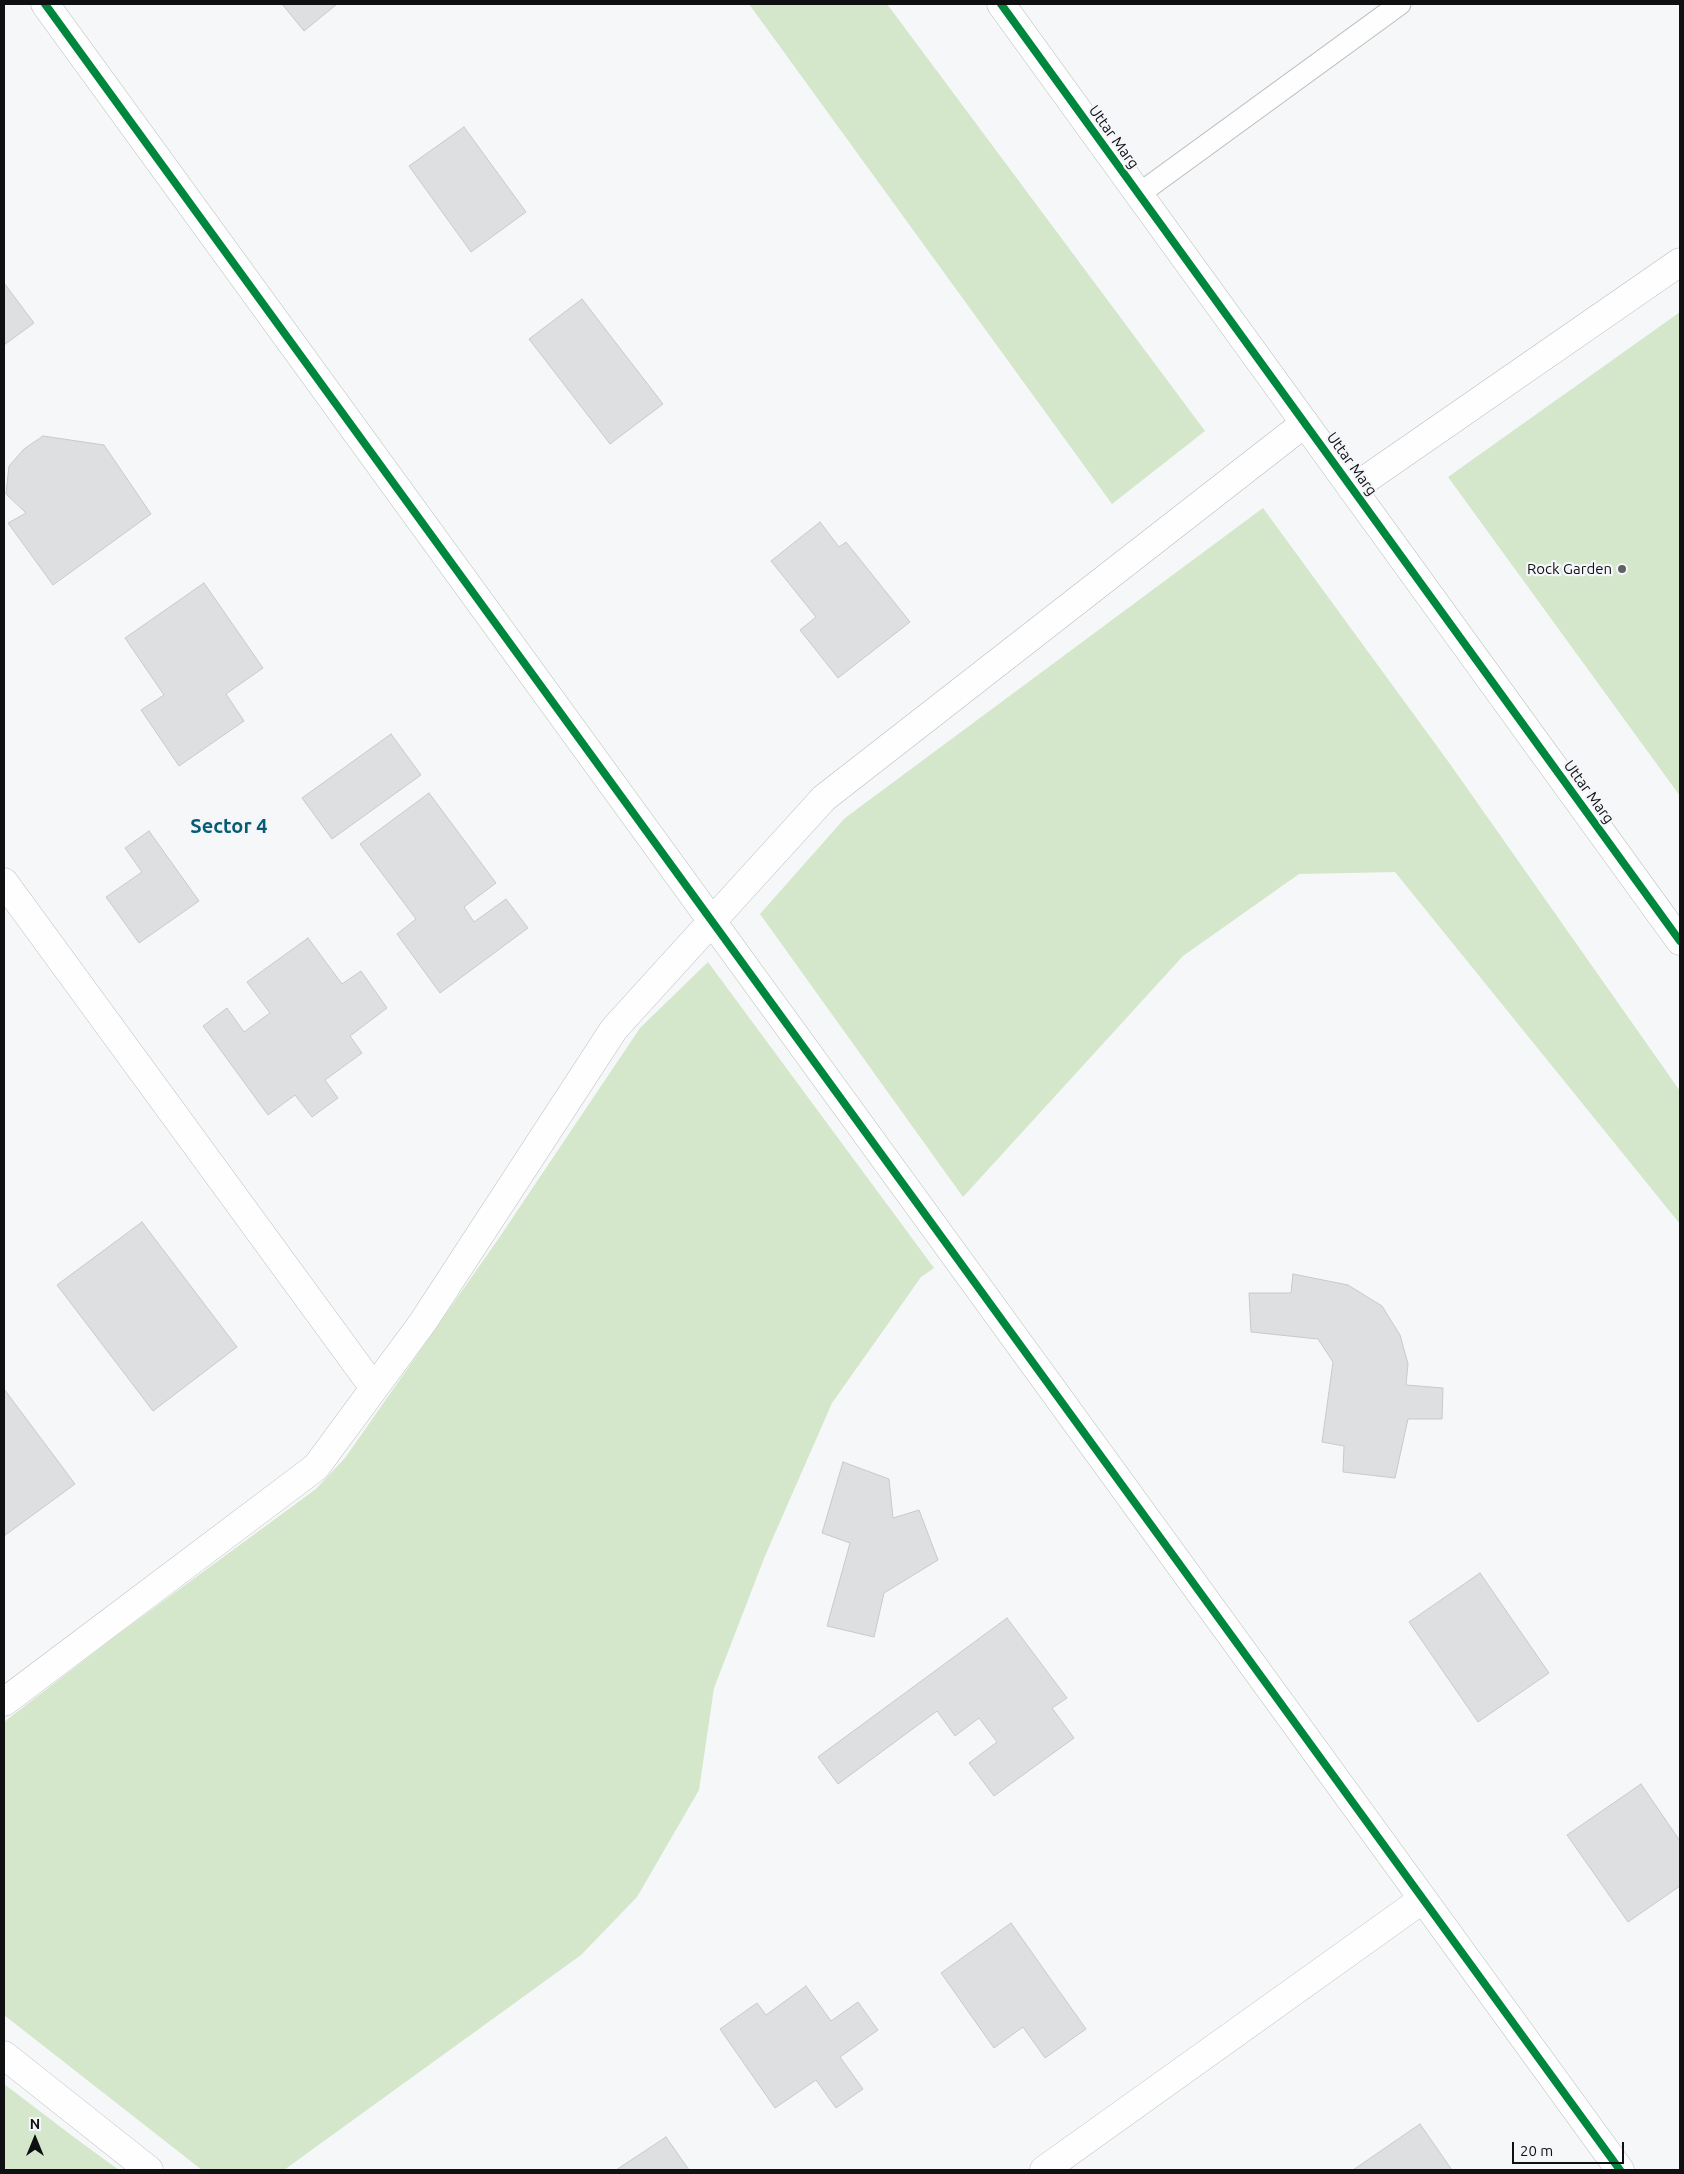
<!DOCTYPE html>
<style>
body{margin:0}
#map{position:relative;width:1684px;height:2174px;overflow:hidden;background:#f5f7f9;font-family:Ubuntu,sans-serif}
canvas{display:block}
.frame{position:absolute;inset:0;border:5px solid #0f1011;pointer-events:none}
.north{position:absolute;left:10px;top:2114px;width:50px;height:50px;-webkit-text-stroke:4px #f4f6fa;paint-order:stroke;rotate:0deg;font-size:14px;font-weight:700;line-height:20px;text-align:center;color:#0f1011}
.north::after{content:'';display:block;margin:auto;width:18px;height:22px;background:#0f1011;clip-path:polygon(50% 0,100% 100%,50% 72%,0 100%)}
.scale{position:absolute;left:1512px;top:2142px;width:112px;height:22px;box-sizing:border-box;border:2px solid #0f1011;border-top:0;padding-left:6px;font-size:15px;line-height:18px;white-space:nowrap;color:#0f1011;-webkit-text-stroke:4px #f4f6fa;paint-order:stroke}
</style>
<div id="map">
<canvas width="1684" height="2174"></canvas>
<div class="frame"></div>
<div class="north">N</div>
<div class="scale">20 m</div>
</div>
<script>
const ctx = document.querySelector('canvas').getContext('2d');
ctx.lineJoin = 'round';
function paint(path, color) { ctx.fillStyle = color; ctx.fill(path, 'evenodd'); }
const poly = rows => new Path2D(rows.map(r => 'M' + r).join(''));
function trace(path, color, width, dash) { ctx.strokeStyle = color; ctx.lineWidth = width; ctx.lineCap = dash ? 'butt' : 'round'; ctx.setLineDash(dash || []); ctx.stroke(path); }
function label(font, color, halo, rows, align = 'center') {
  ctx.font = font + ' Ubuntu,sans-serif'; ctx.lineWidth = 4.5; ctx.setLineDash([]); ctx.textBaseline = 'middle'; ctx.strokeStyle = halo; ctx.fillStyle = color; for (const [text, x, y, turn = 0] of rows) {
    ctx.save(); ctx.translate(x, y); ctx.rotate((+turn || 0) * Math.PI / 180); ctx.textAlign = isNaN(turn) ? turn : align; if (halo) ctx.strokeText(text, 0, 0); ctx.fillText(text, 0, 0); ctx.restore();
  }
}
paint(poly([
 [749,4,887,4,1205,431,1112,504],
 [1680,312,1680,796,1448,477],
 [1263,508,1450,764,1680,1091,1680,1224,1395,872,1299,874,1183,956,963,1197,760,914,845,818],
 [708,962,934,1268,921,1277,832,1403,765,1556,714,1688,699,1790,637,1897,581,1955,284,2170,202,2170,4,2015,4,1722,113,1638,316,1489,345,1458,499,1238,640,1028],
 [4,2084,75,2138,119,2170,4,2170]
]), '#d4e7ca');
const building = poly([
 [282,4,337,4,304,31,282,4],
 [464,127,526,212,471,252,409,166,464,127],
 [4,283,34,323,4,345,4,283],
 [582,299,663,404,610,444,529,339,582,299],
 [43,436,104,445,151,514,53,585,8,523,26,513,6,494,9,466,24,449,43,436],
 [820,522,839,547,846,542,910,622,838,678,800,630,816,617,771,561,820,522],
 [204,583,263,668,226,694,244,721,179,766,141,710,164,695,125,638,204,583],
 [391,734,421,775,332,839,302,798,391,734],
 [429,793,496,883,464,907,474,922,506,899,528,928,440,993,397,934,416,919,360,844,429,793],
 [149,831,199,901,139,943,106,897,142,872,125,848,149,831],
 [308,938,342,984,361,971,387,1008,350,1036,362,1053,325,1080,338,1098,312,1117,295,1095,268,1115,203,1026,227,1008,244,1032,270,1013,247,982,308,938],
 [142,1222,237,1347,153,1411,57,1285,142,1222],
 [1293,1274,1348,1285,1382,1306,1400,1335,1408,1364,1406,1385,1443,1388,1442,1419,1408,1419,1395,1478,1343,1472,1344,1446,1322,1442,1333,1362,1318,1339,1251,1332,1249,1293,1291,1293,1293,1274],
 [4,1389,75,1484,4,1536,4,1389],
 [843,1462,889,1479,893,1518,919,1510,938,1560,884,1593,874,1637,827,1626,850,1543,822,1533,843,1462],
 [1480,1573,1549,1673,1478,1722,1409,1622,1480,1573],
 [1007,1618,1067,1698,1052,1708,1074,1738,994,1796,969,1763,997,1742,979,1718,955,1736,937,1711,838,1784,818,1757,1007,1618],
 [1641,1784,1680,1841,1680,1886,1628,1922,1567,1835,1641,1784],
 [1011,1923,1086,2029,1045,2058,1023,2027,994,2048,941,1973,1011,1923],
 [806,1986,831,2021,858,2002,878,2030,840,2057,863,2089,836,2108,816,2080,775,2108,720,2029,757,2003,766,2015,806,1986],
 [1420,2124,1452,2170,1353,2170,1420,2124],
 [666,2137,689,2170,616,2170,666,2137]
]);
paint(building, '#dedfe0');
trace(building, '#c8c9ca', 1);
const lane = poly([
 [1139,194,1400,4]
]);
const street = poly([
 [45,4,1620,2170],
 [1352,489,1680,262],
 [4,882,374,1388],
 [4,1702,316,1467,423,1322,614,1029,824,798,1305,423],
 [4,2055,149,2170],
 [1044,2170,1423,1899]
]);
const secondary = poly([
 [1001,4,1680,941]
]);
trace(lane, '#bbbcbd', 23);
trace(street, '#bbbcbd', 29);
trace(secondary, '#bbbcbd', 29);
trace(lane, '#fefefe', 21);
trace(street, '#fefefe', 28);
trace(secondary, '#fefefe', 28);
trace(poly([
 [45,4,1620,2170],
 [1001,4,1680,941]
]), '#00873e', 8);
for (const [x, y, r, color] of [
 [1622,569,5,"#606162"]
]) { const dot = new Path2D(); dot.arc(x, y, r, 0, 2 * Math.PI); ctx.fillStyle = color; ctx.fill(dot); trace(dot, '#f4f6fa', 2); }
label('15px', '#0f1011', '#f4f6fa', [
 ["Uttar Marg",1114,137,54],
 ["Uttar Marg",1352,464,54],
 ["Uttar Marg",1589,792,54]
]);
label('15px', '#0f1011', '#f4f6fa', [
 ["Rock Garden",1612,569]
], 'right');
label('bold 20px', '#065d73', '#f4f6fa', [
 ["Sector 4",229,826]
]);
</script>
